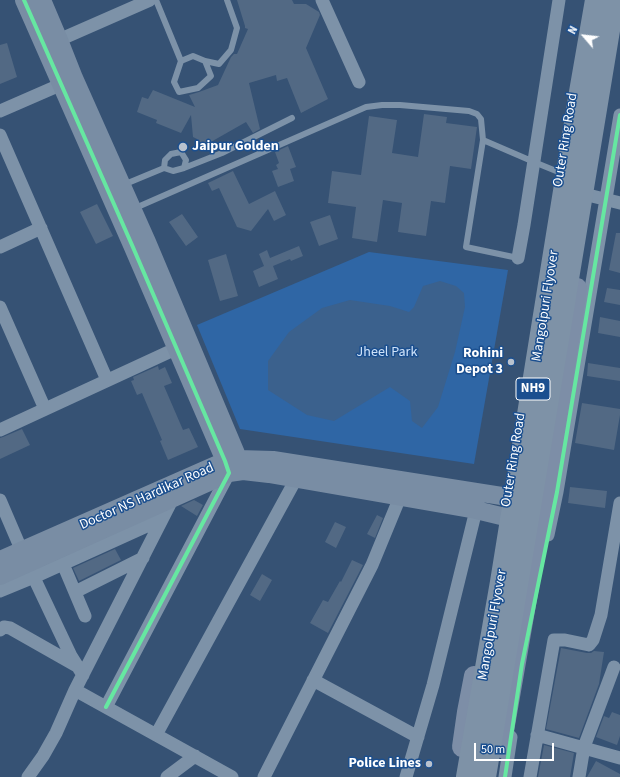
<!DOCTYPE html>
<style>
body{margin:0}
#map{position:relative;width:620px;height:777px;overflow:hidden;background:#365274;font-family:"Source Sans 3",sans-serif}
canvas{display:block}
.north{position:absolute;left:564px;top:16px;width:40px;height:40px;-webkit-text-stroke:3px #1b4f8f;paint-order:stroke;rotate:298deg;font-size:11px;font-weight:700;line-height:16px;text-align:center;color:#fff}
.north::after{content:'';display:block;margin:auto;width:14px;height:18px;background:#fff;clip-path:polygon(50% 0,100% 100%,50% 72%,0 100%)}
.scale{position:absolute;left:474px;top:743px;width:80px;height:18px;box-sizing:border-box;border:2px solid #fff;border-top:0;padding-left:5px;font-size:12px;line-height:14px;white-space:nowrap;color:#fff;-webkit-text-stroke:3px #1b4f8f;paint-order:stroke}
</style>
<div id="map">
<canvas width="620" height="777"></canvas>
<div class="north">N</div>
<div class="scale">50 m</div>
</div>
<script>
const ctx = document.querySelector('canvas').getContext('2d');
ctx.lineJoin = 'round';
function paint(path, color) { ctx.fillStyle = color; ctx.fill(path, 'evenodd'); }
const poly = rows => new Path2D(rows.map(r => 'M' + r).join(''));
function trace(path, color, width, dash) { ctx.strokeStyle = color; ctx.lineWidth = width; ctx.lineCap = dash ? 'butt' : 'round'; ctx.setLineDash(dash || []); ctx.stroke(path); }
function label(font, color, halo, rows, align = 'center') {
  ctx.font = font + ' "Source Sans 3",sans-serif'; ctx.lineWidth = 3; ctx.setLineDash([]); ctx.textBaseline = 'middle'; ctx.strokeStyle = halo; ctx.fillStyle = color; for (const [text, x, y, turn = 0] of rows) {
    ctx.save(); ctx.translate(x, y); ctx.rotate((+turn || 0) * Math.PI / 180); ctx.textAlign = isNaN(turn) ? turn : align; if (halo) ctx.strokeText(text, 0, 0); ctx.fillText(text, 0, 0); ctx.restore();
  }
}
paint(poly([
 [369,252,508,270,474,464,240,429,197,325]
]), '#2f66a5');
paint(poly([
 [440,281,456,286,464,293,465,307,455,352,438,407,422,428,412,421,410,401,390,387,334,421,307,415,268,390,268,361,289,332,322,308,350,300,390,306,409,312,414,307,423,286]
]), '#3b618d');
paint(poly([
 [237,0,292,0,294,4,306,4,319,12,320,15,306,48,328,99,301,113,287,78,277,81,276,75,249,83,260,129,253,133,246,122,202,147,197,139,193,137,191,115,181,133,156,123,157,120,137,112,142,97,148,99,153,90,195,107,189,95,199,92,218,85,231,57,234,54,237,54,248,29,245,28,245,26],
 [7,43,17,77,0,84,0,45],
 [424,114,447,117,446,123,477,127,471,169,450,166,445,203,431,201,426,236,398,232,402,203,383,200,377,242,352,238,356,207,328,203,332,171,361,175,369,116,397,120,392,153,418,157],
 [288,146,296,167,290,169,294,181,278,187,272,171,278,169,276,165,279,163,275,152],
 [233,171,249,204,275,191,286,215,274,221,268,209,251,231,237,227,219,188,212,191,208,183],
 [97,204,113,236,96,244,80,212],
 [182,214,198,237,186,246,169,222],
 [330,215,338,239,319,246,310,222],
 [616,233,620,233,620,273,609,270],
 [299,246,303,256,291,261,290,259,273,266,278,279,259,287,253,271,264,266,259,254,267,250,270,258],
 [226,254,238,296,220,301,208,260],
 [607,288,620,290,620,305,604,302],
 [600,317,620,321,620,337,598,333],
 [588,363,620,368,620,381,587,376],
 [158,366,159,370,165,367,172,383,164,386,183,430,189,428,198,447,168,460,160,441,162,440,142,393,137,395,131,381,134,380,133,377],
 [582,403,620,409,620,415,614,450,575,443],
 [22,429,30,445,0,459,0,438,3,437],
 [570,487,607,491,605,508,568,503],
 [194,500,203,505,197,516,181,506],
 [377,515,383,518,375,538,367,534],
 [335,522,346,527,336,548,325,542],
 [115,549,121,560,79,581,73,568],
 [352,560,363,565,328,633,310,623,323,600,328,602,340,581,341,582],
 [262,574,272,580,260,601,250,595],
 [561,648,587,653,591,653,594,651,604,652,599,684,579,738,546,729],
 [612,712,620,715,620,736,617,745,596,737,604,716,609,718],
 [544,745,574,753,570,777,538,777],
 [596,761,620,774,620,777,587,777]
]), '#526984');
trace(poly([
 [156,0,181,61,174,82,179,92,198,88,211,76,205,61,193,56,181,61],
 [205,61,219,64,231,50,237,28,227,0],
 [483,140,466,247,518,258],
 [184,168,222,153,292,118],
 [123,185,164,168,173,171,184,168,186,160,181,152,171,154,165,160,164,168],
 [133,209,366,107,382,105,400,105,469,111,477,114,481,119,483,140,534,162,561,173]
]), '#7d92a8', 6);
trace(poly([
 [322,0,359,82],
 [52,43,150,0],
 [0,111,69,81],
 [0,135,107,380],
 [592,196,620,203],
 [0,247,41,228],
 [518,258,524,225,559,0],
 [0,307,45,409],
 [0,430,184,345],
 [0,500,27,563,71,656,83,675],
 [548,535,557,492,620,115],
 [63,564,85,616],
 [0,591,34,577,162,519],
 [75,592,143,558],
 [0,630,4,627,10,628,77,666],
 [313,680,418,737],
 [75,690,232,777],
 [106,707,229,473],
 [156,735,296,479],
 [537,735,620,758],
 [28,777,43,756,56,733,75,690,173,498],
 [167,777,195,756],
 [264,777,372,565,400,497],
 [406,777,433,685,478,502],
 [505,777,511,737],
 [530,777,554,640,565,640,589,645,593,640,601,615,620,503],
 [579,777,584,747,614,667]
]), '#7d92a8', 13);
trace(poly([
 [24,0,132,245,225,461,229,472],
 [42,0,59,40,74,78,147,242,243,470],
 [0,560,225,461,238,459,273,460,508,497],
 [0,576,229,473,243,471,269,474,476,510,505,517]
]), '#798da4', 18);
trace(poly([
 [462,747,467,712,474,676],
 [501,748,544,501,577,288]
]), '#7d8ea7', 20);
trace(poly([
 [467,777,501,582,580,92,596,0],
 [485,777,565,297,614,0]
]), '#7e92a7', 22);
trace(poly([
 [24,0,132,245,225,461,229,473,106,707],
 [505,777,522,664,557,492,620,115]
]), '#66e7a1', 4);
for (const [x, y, r, color] of [
 [183,147,5,"#b9c2ce"],
 [511,362,4,"#b9c2ce"],
 [429,764,4,"#b9c2ce"]
]) { const dot = new Path2D(); dot.arc(x, y, r, 0, 2 * Math.PI); ctx.fillStyle = color; ctx.fill(dot); trace(dot, '#1b4f8f', 1.5); }
for (const [x, y, w] of [
 [533,389,34]
]) { const box = new Path2D(); box.roundRect(x - w / 2, y - 11, w, 22, 3); ctx.fillStyle = '#1b4f8f'; ctx.fill(box); trace(box, '#fff', 1); }
label('bold 13px', '#fff', null, [
 ["NH9",533,389]
]);
label('14px', '#fff', '#1b4f8f', [
 ["Outer Ring Road",566,140,-81],
 ["Mangolpuri Flyover",546,306,-81],
 ["Outer Ring Road",514,460,-81],
 ["Doctor NS Hardikar Road",147,497,-24],
 ["Mangolpuri Flyover",493,625,-80]
]);
label('bold 14px', '#fff', '#1b4f8f', [
 ["Jaipur Golden",192,147,"left"],
 ["Rohini",503,354],
 ["Depot 3",503,370],
 ["Police Lines",421,764]
], 'right');
label('14px', '#cfe3fa', '#1b4f8f', [
 ["Jheel Park",387,353]
]);
</script>
